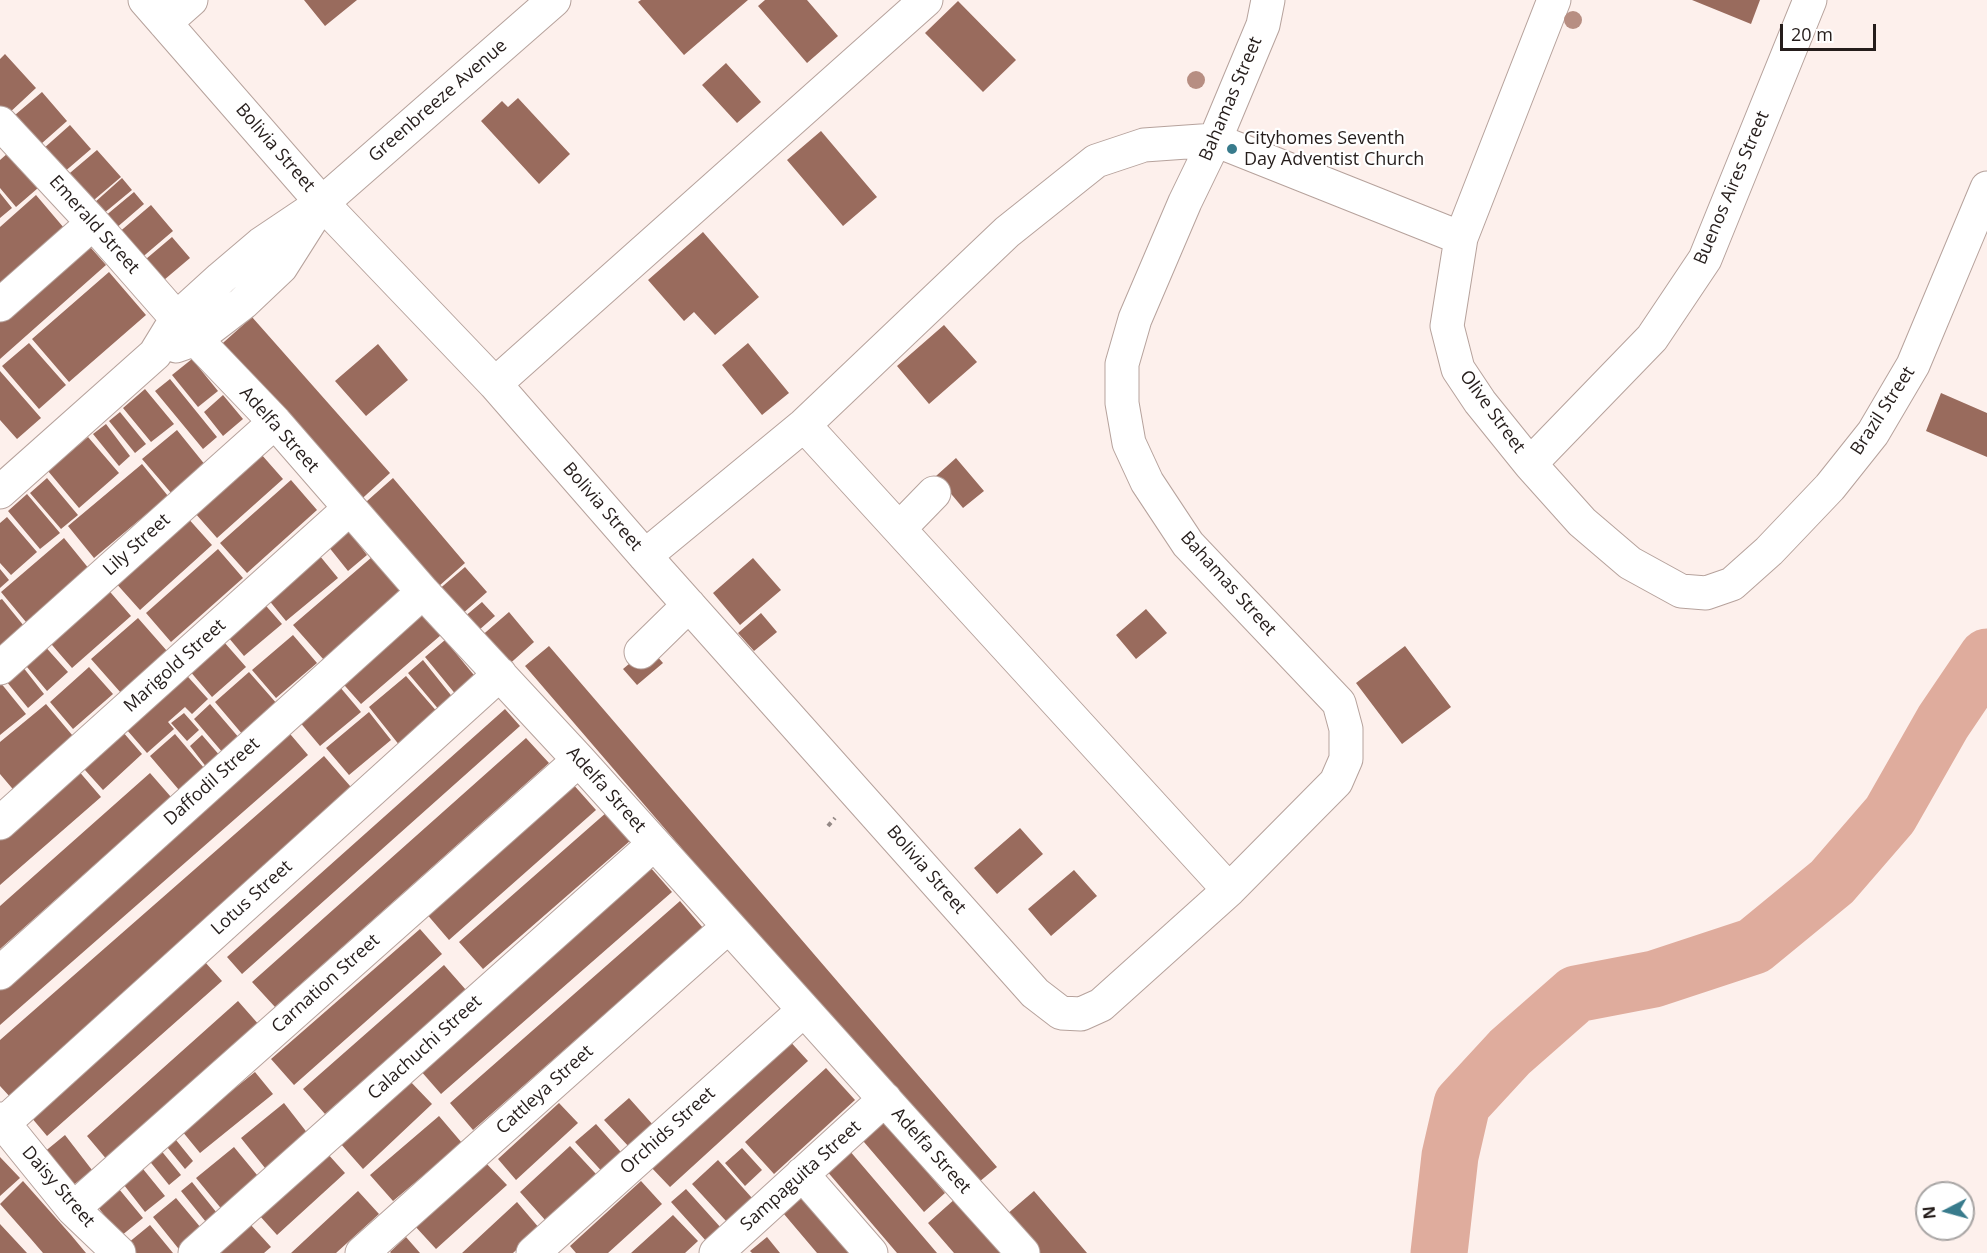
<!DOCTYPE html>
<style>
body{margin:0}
#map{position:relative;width:1987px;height:1253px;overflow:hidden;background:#fdf0ec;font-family:"Open Sans",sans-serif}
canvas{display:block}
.north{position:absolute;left:1915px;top:1181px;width:60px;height:60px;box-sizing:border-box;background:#fff;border:2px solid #a8a5a4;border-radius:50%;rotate:264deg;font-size:16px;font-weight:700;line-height:24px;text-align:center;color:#251d1b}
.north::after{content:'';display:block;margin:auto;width:21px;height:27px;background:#387b8c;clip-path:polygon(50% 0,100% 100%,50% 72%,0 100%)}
.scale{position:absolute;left:1780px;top:24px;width:96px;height:27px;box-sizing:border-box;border:3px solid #251d1b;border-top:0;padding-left:8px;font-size:18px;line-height:21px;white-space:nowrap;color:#251d1b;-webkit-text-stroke:4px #fff;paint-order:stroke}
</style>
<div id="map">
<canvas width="1987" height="1253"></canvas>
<div class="north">N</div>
<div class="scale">20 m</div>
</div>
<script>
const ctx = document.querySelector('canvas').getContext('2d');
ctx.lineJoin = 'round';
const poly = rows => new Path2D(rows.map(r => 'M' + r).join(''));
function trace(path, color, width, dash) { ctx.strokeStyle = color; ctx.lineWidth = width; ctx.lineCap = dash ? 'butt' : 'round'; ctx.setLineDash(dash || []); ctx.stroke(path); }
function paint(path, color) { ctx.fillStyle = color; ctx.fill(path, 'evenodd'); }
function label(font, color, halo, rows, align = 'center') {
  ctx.font = font + ' "Open Sans",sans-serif'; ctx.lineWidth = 4.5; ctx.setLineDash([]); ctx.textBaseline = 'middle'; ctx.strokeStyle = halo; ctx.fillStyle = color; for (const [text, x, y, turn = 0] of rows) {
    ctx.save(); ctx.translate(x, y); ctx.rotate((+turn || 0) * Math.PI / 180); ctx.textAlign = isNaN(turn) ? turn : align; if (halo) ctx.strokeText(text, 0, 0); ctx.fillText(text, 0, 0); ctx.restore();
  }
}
trace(poly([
 [1439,1253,1450,1156,1462,1104,1510,1052,1576,994,1654,979,1754,946,1832,882,1890,815,1943,722,1987,657]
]), '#dfac9d', 57);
paint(poly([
 [304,0,357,0,325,26],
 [641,0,748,0,684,55,638,2],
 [765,0,807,0,838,36,807,63,758,6],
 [1692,0,1760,0,1751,24],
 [958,1,1016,60,983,92,925,33],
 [5,54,36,88,7,115,0,108,0,59],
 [726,63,761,102,737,123,702,85],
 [42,92,67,121,41,144,15,115],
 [518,98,570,154,539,184,481,121,502,101,508,107],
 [70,125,91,149,63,173,43,149],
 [821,131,877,197,843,226,787,160],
 [97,150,121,177,88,205,64,178],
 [8,153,38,188,16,207,0,188,0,160],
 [122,178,132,190,103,214,94,203],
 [134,192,144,204,115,229,104,217],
 [0,193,12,208,0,218],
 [36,195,64,228,0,285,0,227],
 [151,205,173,231,139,260,117,234],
 [703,232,759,297,715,335,694,312,684,321,648,280],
 [172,237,190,258,164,280,146,259],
 [84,240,106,265,0,359,0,315],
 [109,272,146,315,69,382,32,339],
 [252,317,390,473,354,506,215,350],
 [944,325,977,362,929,404,897,366],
 [29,343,66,385,39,409,2,366],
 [748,343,789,393,762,415,722,365],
 [378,344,408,380,366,416,335,381],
 [192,359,218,391,198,407,172,375],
 [0,371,41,418,17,439,0,420],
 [170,379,217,437,203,449,155,391],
 [145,389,174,424,151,442,123,408],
 [1941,393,1987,413,1987,457,1926,431],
 [223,395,243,419,223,436,204,412],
 [120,412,146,444,135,453,109,421],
 [106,424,130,456,119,466,93,434],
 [177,430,206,466,172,494,142,459],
 [88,437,119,473,79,508,48,471],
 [261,454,283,479,217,538,195,513],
 [956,458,984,491,963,508,936,476],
 [142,464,168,496,94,558,68,526],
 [47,478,78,515,61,529,30,493],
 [393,478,465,563,430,594,358,509],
 [291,480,317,510,247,573,220,543],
 [27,494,60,533,40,549,8,511],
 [186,516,212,545,140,610,114,581],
 [7,517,37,552,11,575,0,563,0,523],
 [348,530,367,555,348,571,328,546],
 [64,538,94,575,31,628,1,592],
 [218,549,243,578,171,642,146,613],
 [315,550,338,578,286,621,263,593],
 [372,557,403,592,324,660,293,625],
 [753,558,781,590,740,625,713,593],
 [465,567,487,592,452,623,430,597],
 [0,569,9,580,0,588],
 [105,586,131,616,72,668,46,638],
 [2,599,28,631,0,648,0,600],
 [260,599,282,624,244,656,223,631],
 [482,602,495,616,470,638,457,623],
 [418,608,441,635,361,704,338,678],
 [1146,609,1167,633,1136,659,1116,635],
 [509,612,534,642,505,668,479,638],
 [761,613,777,632,754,651,738,633],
 [138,618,167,651,121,693,91,659],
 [217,634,246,667,212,697,183,663],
 [293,635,317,663,276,698,252,670],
 [445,640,478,680,457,696,425,657],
 [42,643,68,672,47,691,22,661],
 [549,646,997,1167,973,1187,525,666],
 [1405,646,1451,707,1402,744,1356,683],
 [649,647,663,663,637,685,623,669],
 [423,660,454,699,440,711,408,673],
 [19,662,44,694,28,708,2,676],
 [89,667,113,694,73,729,50,702],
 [180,668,208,699,192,714,185,707,168,722,174,729,147,753,120,722],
 [249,672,278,705,243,735,215,702],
 [406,676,439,714,400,746,369,707],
 [334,680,361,712,320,746,293,714],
 [0,682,26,714,0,735],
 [46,704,78,742,17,794,0,774,0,742],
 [210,704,240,739,223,753,194,719],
 [505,709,520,726,242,974,227,957],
 [369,712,391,740,349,775,326,748],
 [184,713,199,730,187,741,171,723],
 [116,724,142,754,103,790,76,760],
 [285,728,308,755,0,1025,0,979],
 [175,734,204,768,179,790,150,756],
 [202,735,221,757,207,768,190,746],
 [526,738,549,763,275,1007,252,982],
 [324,756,357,794,11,1098,0,1086,0,1040],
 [77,769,101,797,0,885,0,837],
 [150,773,171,797,0,949,0,906],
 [572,783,596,810,449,940,425,912],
 [607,812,631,840,483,969,459,942],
 [1020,828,1043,854,997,894,974,868],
 [650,867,672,892,441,1094,420,1070],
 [1074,870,1097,896,1051,936,1028,909],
 [680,901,703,928,473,1130,450,1103],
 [420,929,442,954,294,1085,271,1059],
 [205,962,222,981,47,1136,31,1117],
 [444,965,466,990,325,1114,303,1089],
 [238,1001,260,1026,108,1161,87,1136],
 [787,1038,808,1061,670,1187,649,1165],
 [826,1068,855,1100,774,1174,745,1142],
 [255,1072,273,1094,200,1153,182,1131],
 [408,1079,432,1104,363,1169,340,1143],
 [629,1098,654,1126,630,1148,604,1120],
 [284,1103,312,1139,269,1173,241,1138],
 [559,1103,578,1123,516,1180,498,1159],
 [439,1116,462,1143,393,1201,370,1175],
 [879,1116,945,1193,924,1212,858,1135],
 [596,1124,627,1159,607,1177,575,1142],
 [65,1135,92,1170,71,1187,43,1153],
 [172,1135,193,1161,185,1169,163,1142],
 [155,1143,181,1175,169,1185,143,1153],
 [570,1146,596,1174,546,1221,520,1192],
 [234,1147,262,1181,224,1212,196,1178],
 [742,1148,762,1170,745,1186,725,1163],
 [849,1150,937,1253,897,1253,826,1170],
 [327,1153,345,1173,277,1235,259,1215],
 [0,1157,20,1178,0,1196],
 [718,1160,752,1198,726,1221,692,1184],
 [484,1161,507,1185,436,1249,414,1225],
 [143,1169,165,1196,145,1212,124,1185],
 [23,1181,71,1235,86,1253,43,1253,31,1239,0,1204],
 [641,1181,662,1204,608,1253,576,1253,570,1246],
 [192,1182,221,1218,210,1227,181,1191],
 [119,1189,143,1218,121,1236,97,1206],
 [686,1189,722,1229,707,1242,671,1202],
 [358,1191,379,1214,336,1253,291,1253],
 [797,1191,850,1253,817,1253,778,1207],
 [1034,1191,1087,1253,1038,1253,1006,1215],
 [176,1198,206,1234,182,1253,153,1217],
 [956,1198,1004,1253,954,1253,928,1223],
 [517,1202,540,1229,513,1253,462,1253],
 [673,1215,698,1241,685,1253,631,1253],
 [0,1224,27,1253,0,1253],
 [250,1224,271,1247,264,1253,219,1253],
 [150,1225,173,1253,136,1253,128,1243],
 [406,1237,420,1253,391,1253,390,1252],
 [767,1237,780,1253,752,1253,750,1251]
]), '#996b5d');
const minor = poly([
 [145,0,322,203,495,384,645,556,1035,993,1061,1013,1081,1014,1101,1005,1229,890,1336,782,1346,759,1346,729,1339,703,1188,544,1147,482,1129,443,1122,403,1122,364,1135,319,1185,202,1215,140,1263,25,1268,0],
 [1554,0,1461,238,1447,326,1458,369,1480,402,1530,464,1582,522,1630,563,1681,591,1706,593,1732,584,1769,551,1830,487,1873,433,1913,365,1987,188],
 [165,23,191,0],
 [0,123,93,223,186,329,275,422,423,592,579,760,1023,1253],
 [0,305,93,223],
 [176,346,196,339,243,303,281,267,314,215],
 [495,384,926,0],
 [804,425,1229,890],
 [1530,464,1652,338,1705,259,1810,0],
 [0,492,155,354,177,318,221,278,261,244,322,203,554,0],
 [899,529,934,493],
 [645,556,804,425,1007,232,1096,161,1144,145,1215,140,1461,238],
 [641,652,689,605],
 [0,668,275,422],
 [0,823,349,509],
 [0,973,423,592],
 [0,1119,73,1209,119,1253],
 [4,1123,500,674],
 [802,1174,871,1253],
 [73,1209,579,760],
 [195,1253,654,844],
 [362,1253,728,927],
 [533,1253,804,1010],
 [716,1253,885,1099]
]);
trace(minor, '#b6a29c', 35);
trace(poly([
 [828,826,835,818]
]), '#938885', 4, [4.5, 4.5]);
trace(minor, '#fff', 33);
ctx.fillStyle = '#b78e82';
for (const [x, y] of [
 [1573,20],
 [1196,80]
]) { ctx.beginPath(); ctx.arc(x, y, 9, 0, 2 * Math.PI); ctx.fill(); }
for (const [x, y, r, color] of [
 [1232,149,6,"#387b8c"]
]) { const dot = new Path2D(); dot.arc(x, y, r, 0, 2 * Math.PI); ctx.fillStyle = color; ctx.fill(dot); trace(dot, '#fff', 2); }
label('18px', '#251d1b', '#fff', [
 ["Bahamas Street",1231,99,-67],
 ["Greenbreeze Avenue",438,101,-41],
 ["Bolivia Street",275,148,49],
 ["Buenos Aires Street",1732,188,-67],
 ["Emerald Street",94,225,48],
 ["Brazil Street",1883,411,-57],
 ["Olive Street",1492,412,54],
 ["Adelfa Street",279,430,48],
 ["Bolivia Street",602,507,49],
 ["Lily Street",137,545,-42],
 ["Bahamas Street",1228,584,48],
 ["Marigold Street",175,666,-42],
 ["Daffodil Street",212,782,-42],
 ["Adelfa Street",606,790,48],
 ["Bolivia Street",926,870,49],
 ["Lotus Street",252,898,-42],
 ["Carnation Street",326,984,-42],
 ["Calachuchi Street",425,1048,-42],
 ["Cattleya Street",545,1090,-42],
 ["Orchids Street",668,1131,-42],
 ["Adelfa Street",931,1151,48],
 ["Sampaguita Street",801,1176,-42],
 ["Daisy Street",58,1187,49]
]);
label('18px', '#251d1b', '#fff', [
 ["Cityhomes Seventh",1244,139],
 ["Day Adventist Church",1244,160]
], 'left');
</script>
